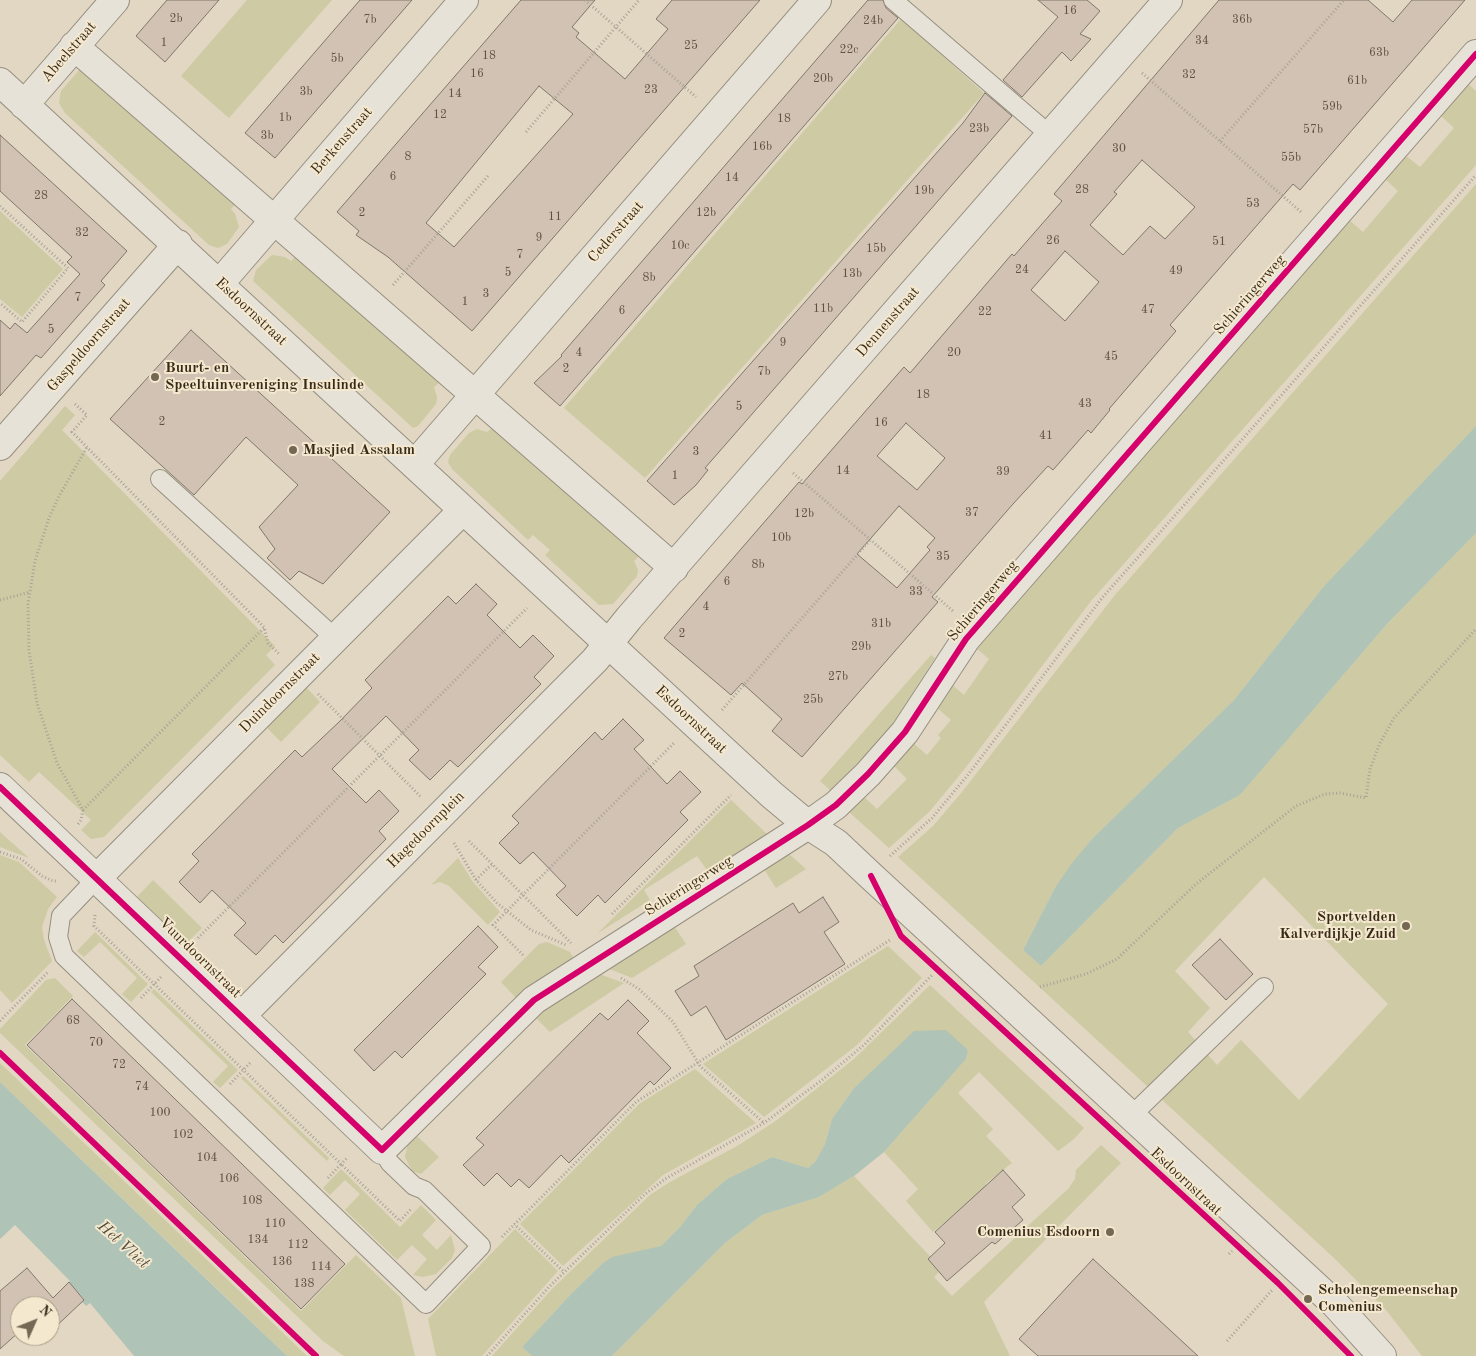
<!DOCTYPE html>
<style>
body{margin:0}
#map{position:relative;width:1476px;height:1356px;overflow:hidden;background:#e1d7c2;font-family:"Old Standard TT",serif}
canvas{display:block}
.north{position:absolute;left:10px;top:1296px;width:50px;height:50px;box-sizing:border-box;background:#f4e8cf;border:1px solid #a99c86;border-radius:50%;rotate:46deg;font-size:14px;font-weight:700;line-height:20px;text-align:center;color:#392a18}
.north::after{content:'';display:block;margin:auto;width:18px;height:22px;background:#746754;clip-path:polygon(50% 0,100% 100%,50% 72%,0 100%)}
</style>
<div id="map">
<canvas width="1476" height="1356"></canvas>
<div class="north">N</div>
</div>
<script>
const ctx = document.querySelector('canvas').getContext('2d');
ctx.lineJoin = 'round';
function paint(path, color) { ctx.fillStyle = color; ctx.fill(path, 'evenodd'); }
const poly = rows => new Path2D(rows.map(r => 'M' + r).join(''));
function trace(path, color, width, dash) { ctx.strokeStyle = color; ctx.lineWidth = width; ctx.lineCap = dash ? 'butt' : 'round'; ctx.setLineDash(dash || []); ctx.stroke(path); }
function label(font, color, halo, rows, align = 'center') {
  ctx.font = font + ' "Old Standard TT",serif'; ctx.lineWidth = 4; ctx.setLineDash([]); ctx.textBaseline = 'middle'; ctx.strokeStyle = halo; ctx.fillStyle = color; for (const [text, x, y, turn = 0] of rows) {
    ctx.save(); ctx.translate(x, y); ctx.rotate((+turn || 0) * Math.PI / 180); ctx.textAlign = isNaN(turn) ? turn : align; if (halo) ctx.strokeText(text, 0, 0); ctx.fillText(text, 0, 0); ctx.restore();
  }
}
paint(poly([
 [247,0,332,0,229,118,181,76],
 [901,19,984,93,645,478,564,408],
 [81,68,236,203,231,209,235,214,239,227,227,244,218,248,209,245,65,113,59,103,61,91],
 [1467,83,1476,91,1476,165,1091,601,963,771,930,811,889,848,848,811,863,796,877,809,907,779,893,765,912,742,927,755,941,738,938,735,951,720,936,707,950,683,964,695,989,659,975,647,1348,219,1363,232,1398,191,1384,178,1405,155,1420,167,1454,128,1440,115],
 [1476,184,1476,426,1324,586,1234,700,1092,839,1056,886,1023,950,1041,966,1178,828,1240,795,1387,624,1476,533,1476,1356,1422,1356,1386,1310,1334,1258,898,857,933,826,962,792,1115,595],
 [1264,877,1388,1004,1299,1100,1241,1040,1217,1065,1188,1032,1210,1008,1175,971],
 [0,211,63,269,22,317,0,299],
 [272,255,285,257,291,261,296,256,440,382,434,387,437,397,436,404,418,426,413,428,253,281,256,270],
 [65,406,75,415,62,430,275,646,266,655,275,665,104,837,91,839,81,830,91,820,39,772,29,782,0,755,0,481],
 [493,427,640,555,634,561,638,570,637,576,613,604,599,605,545,555,550,550,533,535,528,540,452,469,448,462,450,455,469,433,477,429,487,432],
 [931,655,935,658,888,731,831,791,820,781],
 [305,686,320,702,281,742,265,726],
 [731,800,767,834,764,838,709,873,697,856,644,890,650,900,598,933],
 [0,832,29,858,0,847],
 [789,854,806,869,776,888,764,869],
 [0,855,19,862,57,897,48,909,42,927,44,940,52,961,12,1003,0,990],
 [458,858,473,882,500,912,488,925,449,886,440,882,431,885],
 [153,880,202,928,186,944,137,897],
 [674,926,686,944,632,978,607,968],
 [95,932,148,984,131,1002,122,994,137,978,100,942,84,957,77,951],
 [547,942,570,952,574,959,516,998,501,982,539,944],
 [888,946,922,978,857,1045,764,1117,703,1064],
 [599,974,624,983,550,1032,534,1016],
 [55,978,73,996,25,1045,301,1311,356,1255,401,1298,415,1356,344,1356,323,1341,0,1033,0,1029,46,980],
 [930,985,1084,1128,1074,1139,1058,1151,979,1072,958,1093,993,1129,986,1136,1012,1163,985,1184,988,1187,933,1232,906,1201,918,1189,884,1152,966,1059,968,1050,914,1032,854,1088,832,1119,825,1144,815,1162,808,1168,772,1157,727,1179,697,1205,680,1227,661,1246,602,1264,572,1293,522,1347,532,1356,492,1356,552,1289,650,1195,670,1182,739,1145,777,1120,854,1059],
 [154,989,238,1070,220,1088,213,1082,228,1066,151,992],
 [0,1063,206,1259,307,1356,287,1356,230,1301,0,1082],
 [695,1069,756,1123,663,1175,563,1266,520,1224,639,1104],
 [243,1076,329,1158,327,1161,310,1145,241,1078],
 [416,1135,439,1157,421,1174,412,1171,405,1157,408,1143],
 [1101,1145,1121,1163,984,1302,1010,1356,612,1356,725,1243,762,1215,819,1197,854,1176,942,1269,934,1277,952,1296,1069,1188,1075,1179,1076,1170],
 [341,1169,400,1227,421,1205,436,1220,422,1235,437,1250,451,1235,455,1250,452,1258,436,1274,423,1277,413,1275,427,1259,412,1245,397,1260,345,1210,360,1194,345,1180,330,1195,323,1188],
 [515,1229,558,1271,482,1356,436,1356,428,1319]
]), '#cecaa3');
paint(poly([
 [1476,426,1476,533,1387,624,1240,795,1178,828,1041,966,1023,950,1056,886,1073,862,1092,839,1234,700,1324,586],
 [946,1030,968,1050,966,1059,884,1152,854,1176,819,1197,762,1215,725,1243,612,1356,532,1356,522,1347,572,1293,602,1264,612,1257,661,1246,680,1227,697,1205,727,1179,772,1157,808,1168,815,1162,825,1144,832,1119,854,1088,914,1031],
 [0,1082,287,1356,134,1356,90,1303,86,1306,82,1302,84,1299,69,1282,70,1281,15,1225,0,1239]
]), '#afc3b6');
const building = poly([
 [167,0,219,0,165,62,136,36,167,0],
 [360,0,412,0,275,158,245,133,360,0],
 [521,0,595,0,572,27,579,33,576,37,625,79,668,29,656,19,672,0,760,0,472,331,388,257,356,235,359,231,337,212,521,0],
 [539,86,573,114,454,247,426,223,539,86],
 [868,0,883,0,886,8,898,18,560,406,534,383,562,356,561,355,868,0],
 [1038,0,1087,0,1100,11,1080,34,1091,39,1071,61,1062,52,1022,97,1003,80,1058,17,1038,0],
 [1219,0,1368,0,1393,22,1412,0,1465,0,1300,190,1293,184,1170,325,1176,331,1109,409,1110,410,1091,433,1088,430,1053,470,1048,466,1013,504,932,597,938,602,802,757,772,731,782,719,742,683,731,695,664,638,799,482,802,484,904,367,910,373,1012,254,1014,256,1062,201,1054,194,1219,0],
 [1142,160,1195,207,1165,239,1150,226,1123,255,1090,225,1117,194,1114,192,1142,160],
 [1065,251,1099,282,1065,321,1031,290,1065,251],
 [906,423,945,458,917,490,877,456,906,423],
 [899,506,935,538,927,547,930,550,897,588,857,554,899,506],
 [985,93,1012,116,705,468,708,470,696,485,674,505,647,481,963,123,985,93],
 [0,135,127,251,101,281,105,285,41,358,36,355,0,396,0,320,10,329,15,323,27,333,80,274,67,262,72,257,0,191,0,135],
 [191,330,390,512,323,584,299,571,290,580,267,558,275,549,259,527,298,485,246,437,194,495,110,419,191,330],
 [476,584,497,604,487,615,520,648,533,635,554,656,534,677,541,684,458,767,450,760,430,780,409,760,419,750,386,716,332,769,366,803,379,790,399,811,379,831,386,839,283,943,275,935,256,955,234,935,246,923,212,890,200,903,179,882,199,861,192,854,295,750,302,757,339,722,372,688,365,680,448,596,456,604,476,584],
 [623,719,644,740,634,749,667,784,680,771,701,792,680,812,688,820,605,903,598,895,577,916,556,895,566,886,533,852,520,864,499,843,519,823,512,816,574,753,595,732,602,740,623,719],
 [823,897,839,922,824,932,845,964,726,1040,706,1006,691,1016,675,991,699,976,694,966,793,903,799,913,823,897],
 [478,926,498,947,478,967,486,974,402,1058,395,1051,374,1071,354,1050,478,926],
 [1220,939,1253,974,1226,1000,1192,965,1220,939],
 [72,999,345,1264,301,1309,27,1045,72,999],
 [628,1000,649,1021,637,1033,671,1068,654,1085,650,1081,569,1163,561,1155,529,1188,519,1179,511,1187,497,1173,484,1186,463,1165,484,1145,476,1138,600,1013,608,1020,628,1000],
 [1003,1170,1025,1195,1012,1207,1023,1220,995,1244,992,1242,947,1281,928,1259,945,1243,935,1232,1003,1170],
 [1093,1259,1198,1356,1038,1356,1019,1339,1093,1259],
 [27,1268,53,1298,69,1282,84,1300,50,1332,50,1305,20,1306,20,1331,0,1349,0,1291,27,1268]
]);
paint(building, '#d2c2b4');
trace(building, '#7f776b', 1);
const service = poly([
 [893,0,1050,135],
 [160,479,335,638],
 [98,877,61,916,58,937,64,956,426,1304,481,1246,424,1190,414,1186,390,1163,382,1150],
 [1131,1116,1264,987]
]);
const minor = poly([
 [74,46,674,568],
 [0,82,772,795,808,825,836,843,871,876,1335,1304,1382,1356],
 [24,105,115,0],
 [220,283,464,0],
 [0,446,178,244],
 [415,464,817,0],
 [0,787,382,1150,534,1000,808,825,836,805,868,774,905,732,966,639,1476,54],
 [98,877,463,510],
 [242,1015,595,660,629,618,1168,0]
]);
trace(service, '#968f81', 20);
trace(minor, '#968f81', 30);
trace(poly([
 [585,0,696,97],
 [1142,73,1301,212],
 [526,132,639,0],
 [1220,141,1344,0],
 [0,206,68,268,22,322,0,303],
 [393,285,488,176],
 [75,404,87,415,72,432,264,627,268,643,280,655],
 [793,473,953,611],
 [0,600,30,592],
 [318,694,421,797],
 [722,710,870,540],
 [83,810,264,628],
 [78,824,81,820,83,810,57,763,37,703,29,650,28,604,35,561,49,518,58,498,87,447],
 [469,841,571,943],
 [454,843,476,880,497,903,531,930,566,945],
 [0,852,21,859,42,876,53,881,58,881],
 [890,856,932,818,967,776,1102,598,1476,175],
 [476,880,492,864],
 [612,914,731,795],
 [95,915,94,926,341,1164,348,1157],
 [198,938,527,608],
 [523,955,493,925,674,743],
 [621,978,639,989,673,1022,700,1066,764,1123],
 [1040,987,1086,974,1117,959,1196,884,1296,806,1325,794,1340,793,1366,798,1370,769,1380,743,1394,718,1476,629],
 [141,998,161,977],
 [0,1021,48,972],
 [230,1084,250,1063],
 [328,1178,341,1164,400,1221,411,1209],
 [514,1224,564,1272],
 [502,1237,636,1102,890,940],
 [1229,1254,1232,1251],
 [1227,1341,1273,1289],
 [487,1356,549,1287,644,1195,665,1179,764,1123,822,1080,865,1044,932,975]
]), '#a8a298', 3, [1, 2.5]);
trace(service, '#e7e2d7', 18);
trace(minor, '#e7e2d7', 28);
trace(poly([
 [0,787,382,1150,534,1000,808,825,836,805,868,774,905,732,966,639,1476,54],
 [871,876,901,936,1278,1283,1351,1356],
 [0,1053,316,1356]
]), '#d6006c', 6);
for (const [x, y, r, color] of [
 [155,377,5,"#746754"],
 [293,450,5,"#746754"],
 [1406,926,5,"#746754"],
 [1110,1232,5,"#746754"],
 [1308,1299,5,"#746754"]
]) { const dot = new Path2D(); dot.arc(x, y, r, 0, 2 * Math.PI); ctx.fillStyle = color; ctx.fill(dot); trace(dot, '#f4e8cf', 2); }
label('12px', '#615240', null, [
 ["16",1070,11],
 ["2b",176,19],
 ["7b",370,20],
 ["36b",1242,20],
 ["24b",873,21],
 ["34",1202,41],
 ["1",164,43],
 ["25",691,46],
 ["22c",849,50],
 ["63b",1379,53],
 ["18",489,56],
 ["5b",337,59],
 ["16",477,74],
 ["32",1189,75],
 ["20b",823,79],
 ["61b",1357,81],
 ["23",651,90],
 ["3b",306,92],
 ["14",455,94],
 ["59b",1332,107],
 ["12",440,115],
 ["1b",285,118],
 ["18",784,119],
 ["23b",979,129],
 ["57b",1313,130],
 ["3b",267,136],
 ["16b",762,147],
 ["30",1119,149],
 ["8",408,157],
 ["55b",1291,158],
 ["6",393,177],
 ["14",732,178],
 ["28",1082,190],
 ["19b",924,191],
 ["28",41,196],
 ["53",1253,204],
 ["2",362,213],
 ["12b",706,213],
 ["11",555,217],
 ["32",82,233],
 ["9",539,238],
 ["26",1053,241],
 ["51",1219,242],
 ["10c",680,246],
 ["15b",876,249],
 ["7",520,255],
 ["24",1022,270],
 ["49",1176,271],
 ["5",508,273],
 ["13b",852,274],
 ["8b",649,278],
 ["3",486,294],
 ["7",78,298],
 ["1",465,302],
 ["11b",823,309],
 ["47",1148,310],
 ["6",622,311],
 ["22",985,312],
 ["5",51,330],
 ["9",783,343],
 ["4",579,353],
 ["20",954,353],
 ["45",1111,357],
 ["2",566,369],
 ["7b",764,372],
 ["18",923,395],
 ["43",1085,404],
 ["5",739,407],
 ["2",162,422],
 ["16",881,423],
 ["41",1046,436],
 ["3",696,452],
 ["14",843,471],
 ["39",1003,472],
 ["1",675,476],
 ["37",972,513],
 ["12b",804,514],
 ["10b",781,538],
 ["35",943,557],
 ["8b",758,565],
 ["6",727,582],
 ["33",916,592],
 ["4",706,607],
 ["31b",881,624],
 ["2",682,634],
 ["29b",861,647],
 ["27b",838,677],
 ["25b",813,700],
 ["68",73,1021],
 ["70",96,1043],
 ["72",119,1065],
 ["74",142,1087],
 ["100",160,1113],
 ["102",183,1135],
 ["104",207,1158],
 ["106",229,1179],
 ["108",252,1201],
 ["110",275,1224],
 ["134",258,1240],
 ["112",298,1245],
 ["136",282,1262],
 ["114",321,1267],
 ["138",304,1284]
]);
label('15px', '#392a18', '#f4e8cf', [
 ["Abeelstraat",69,52,-49],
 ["Berkenstraat",342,141,-49],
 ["Cederstraat",616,232,-49],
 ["Schieringerweg",1250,295,-49],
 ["Esdoornstraat",251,312,43],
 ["Dennenstraat",888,322,-49],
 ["Gaspeldoornstraat",89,345,-49],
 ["Schieringerweg",983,601,-50],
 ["Duindoornstraat",280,693,-45],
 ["Esdoornstraat",691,720,43],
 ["Hagedoornplein",426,830,-45],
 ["Schieringerweg",689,886,-32],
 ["Vuurdoornstraat",200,958,44],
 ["Esdoornstraat",1186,1182,43]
]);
label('bold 15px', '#392a18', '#f4e8cf', [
 ["Buurt- en",165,368],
 ["Speeltuinvereniging Insulinde",165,385],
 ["Masjied Assalam",303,450],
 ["Sportvelden",1396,917,"right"],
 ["Kalverdijkje Zuid",1396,934,"right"],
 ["Comenius Esdoorn",1100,1232,"right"],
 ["Scholengemeenschap",1318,1290],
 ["Comenius",1318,1307]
], 'left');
label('italic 16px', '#514e3e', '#f4e8cf', [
 ["Het Vliet",123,1245,42]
]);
</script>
